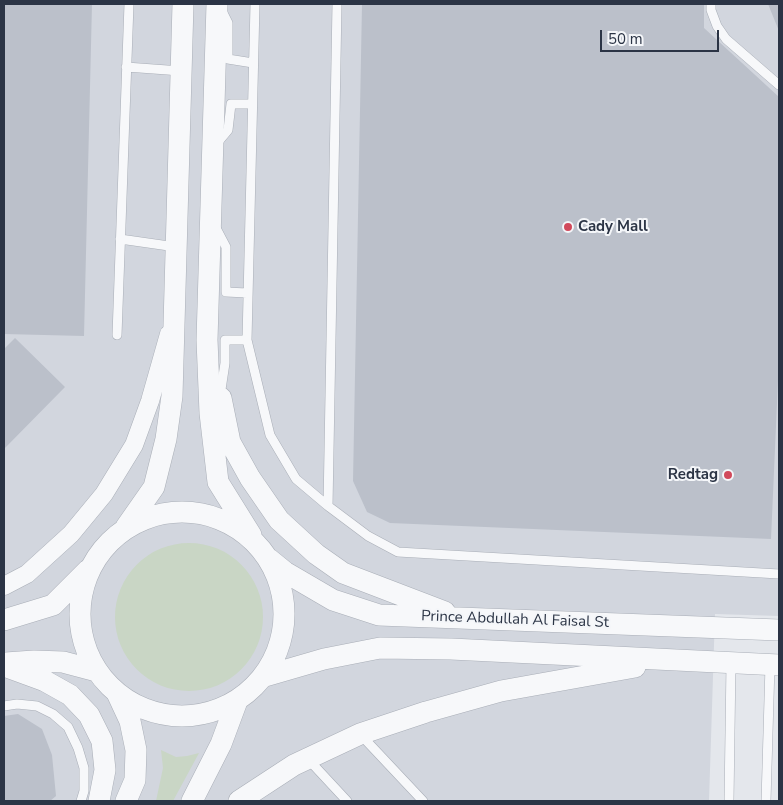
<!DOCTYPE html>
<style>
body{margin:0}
#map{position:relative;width:783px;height:805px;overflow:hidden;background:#e4e7ec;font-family:"Nunito Sans",sans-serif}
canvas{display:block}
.frame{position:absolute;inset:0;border:5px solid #2b3445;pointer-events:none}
.scale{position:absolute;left:600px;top:30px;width:119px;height:22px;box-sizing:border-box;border:2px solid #2b3445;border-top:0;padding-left:6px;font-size:15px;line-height:18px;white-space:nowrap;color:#2b3445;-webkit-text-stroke:4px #f4f6f9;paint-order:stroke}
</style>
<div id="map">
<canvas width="783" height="805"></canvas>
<div class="frame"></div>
<div class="scale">50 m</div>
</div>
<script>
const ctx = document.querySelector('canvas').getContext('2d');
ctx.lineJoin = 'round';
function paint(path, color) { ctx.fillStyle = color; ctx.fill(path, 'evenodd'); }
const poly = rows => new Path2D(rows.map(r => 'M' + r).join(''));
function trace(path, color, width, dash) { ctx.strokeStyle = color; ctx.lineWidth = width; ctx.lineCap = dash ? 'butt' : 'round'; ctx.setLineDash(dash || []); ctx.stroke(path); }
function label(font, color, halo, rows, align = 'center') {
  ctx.font = font + ' "Nunito Sans",sans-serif'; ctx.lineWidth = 4; ctx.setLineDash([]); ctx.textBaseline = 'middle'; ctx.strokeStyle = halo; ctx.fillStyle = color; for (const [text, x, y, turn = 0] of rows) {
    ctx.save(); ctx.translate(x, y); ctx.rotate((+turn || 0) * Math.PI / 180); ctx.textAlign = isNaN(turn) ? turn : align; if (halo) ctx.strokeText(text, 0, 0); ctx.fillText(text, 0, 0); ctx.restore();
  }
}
paint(poly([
 [4,4,779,4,779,616,715,614,709,801,4,801]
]), '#d2d6de');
paint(poly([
 '115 617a74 74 0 1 1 148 0a74 74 0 1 1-148 0Z',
 [161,750,176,757,187,756,199,753,173,801,156,801,163,768]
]), '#c9d6c5');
paint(poly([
 [4,4,92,4,84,336,4,334],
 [362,4,704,4,704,28,779,97,779,358,771,539,390,523,367,512,353,481],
 [768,4,779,4,779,31],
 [15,338,65,387,4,449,4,349],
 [18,714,42,729,52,755,56,796,50,801,4,801,4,716]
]), '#bbc0ca');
const service = poly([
 [255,4,247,340,270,435,296,479,328,506,368,536,398,552,779,574],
 [711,4,711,10,717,26,726,39,779,85],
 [222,11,228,23,228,59,253,63],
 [126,67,181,71],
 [217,143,228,130,231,104,252,104],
 [216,228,226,247,226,292,247,293],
 [120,239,176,247],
 [117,335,129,4],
 [220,396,225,363,225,340,247,340],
 [328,506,337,4],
 [4,706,17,704,37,706,53,714,68,727,78,748,84,768,84,791,81,801],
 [360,734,423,801],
 [308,759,347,801],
 [729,801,731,663],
 [766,801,770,665]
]);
const minor = poly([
 [4,586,27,574,71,534,104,494,134,445,150,401,169,334]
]);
const tertiary = poly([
 [217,4,207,340,210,413,218,482,251,535],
 [221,398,230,442,250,478,279,520,316,554,343,573,445,612],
 '80 614a102 102 0 1 1 204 0a102 102 0 1 1-204 0Z',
 [126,527,154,487,166,439,172,396,183,4],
 [269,559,285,572,333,600,379,615,779,630],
 [4,620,53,605,88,570],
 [6,663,34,661,63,662,97,671],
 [4,666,45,681,70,695,89,715,102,741,105,770,99,801],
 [262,677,324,659,380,648,451,649,779,665],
 [117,693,130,721,136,750,135,780,126,801],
 [192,801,221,744,237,701],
 [239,801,294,765,360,734,426,712,501,691,635,667]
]);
trace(service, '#a9aeb7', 10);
trace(minor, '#a9aeb7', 19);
trace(tertiary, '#a9aeb7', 22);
trace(service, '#f7f8fa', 9);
trace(minor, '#f7f8fa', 18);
trace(tertiary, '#f7f8fa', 21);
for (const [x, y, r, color] of [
 [568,227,5,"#d1495b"],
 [728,475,5,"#d1495b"]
]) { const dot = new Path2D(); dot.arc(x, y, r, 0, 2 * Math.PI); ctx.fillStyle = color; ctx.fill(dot); trace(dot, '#f4f6f9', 2); }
label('bold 15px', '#2b3445', '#f4f6f9', [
 ["Cady Mall",578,227],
 ["Redtag",718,475,"right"]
], 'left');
label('15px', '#2b3445', '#f4f6f9', [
 ["Prince Abdullah Al Faisal St",515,620,2]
]);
</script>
